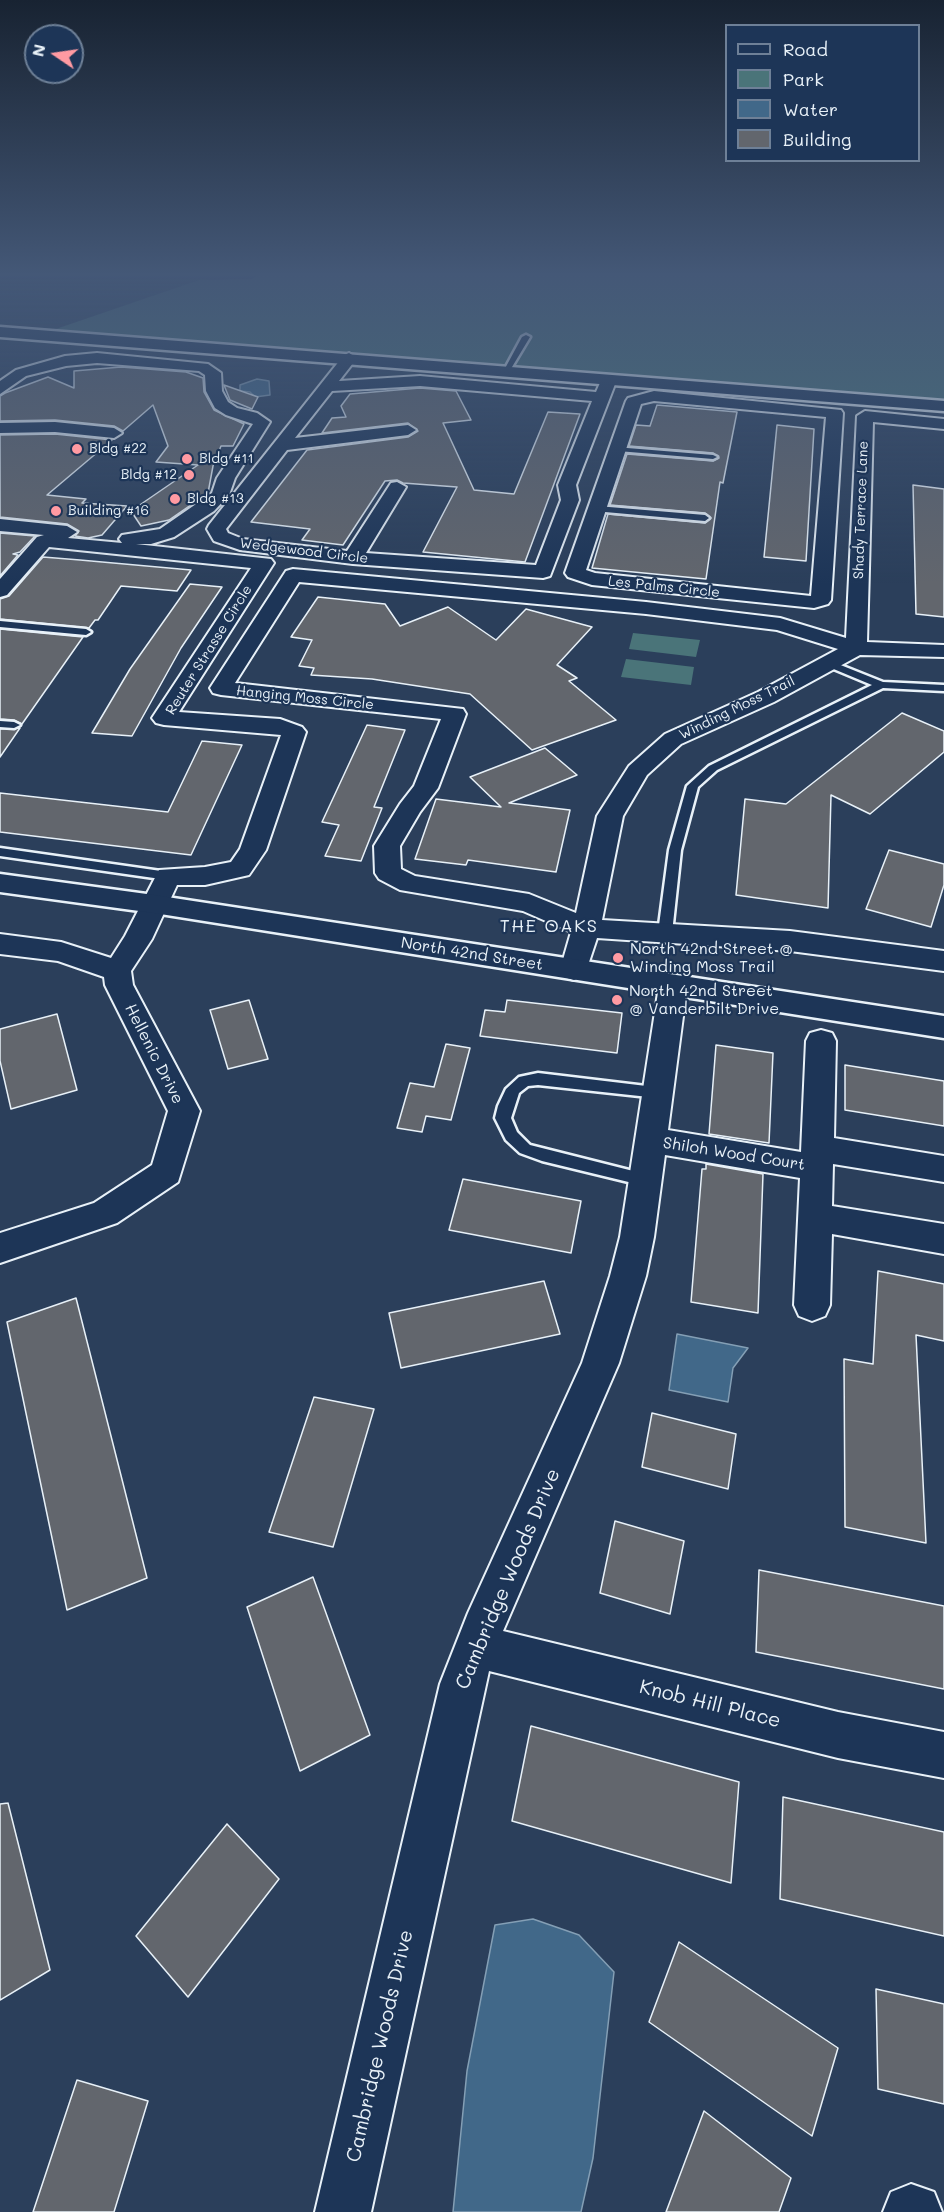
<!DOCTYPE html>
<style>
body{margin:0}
#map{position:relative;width:944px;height:2212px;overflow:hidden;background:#2b3f5b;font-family:Mali,sans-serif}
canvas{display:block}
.legend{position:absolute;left:725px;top:24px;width:195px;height:138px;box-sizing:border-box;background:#1d3557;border:2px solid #6e8097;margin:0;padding:8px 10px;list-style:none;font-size:18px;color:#e8f1f8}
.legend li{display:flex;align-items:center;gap:12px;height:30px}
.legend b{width:30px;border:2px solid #6e8097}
.north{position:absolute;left:24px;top:24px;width:60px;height:60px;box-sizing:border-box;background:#1d3557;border:2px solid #6e8097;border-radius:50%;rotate:283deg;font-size:16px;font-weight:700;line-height:24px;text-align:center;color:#e8f1f8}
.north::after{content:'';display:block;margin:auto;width:21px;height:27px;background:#ff9aa2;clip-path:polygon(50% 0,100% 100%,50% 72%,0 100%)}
</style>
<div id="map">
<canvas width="944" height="2212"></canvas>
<ul class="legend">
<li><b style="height:8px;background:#1d3557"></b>Road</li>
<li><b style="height:16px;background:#4a7479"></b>Park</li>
<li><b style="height:16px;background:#416889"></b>Water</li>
<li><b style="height:16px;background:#62666d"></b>Building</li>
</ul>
<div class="north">N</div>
</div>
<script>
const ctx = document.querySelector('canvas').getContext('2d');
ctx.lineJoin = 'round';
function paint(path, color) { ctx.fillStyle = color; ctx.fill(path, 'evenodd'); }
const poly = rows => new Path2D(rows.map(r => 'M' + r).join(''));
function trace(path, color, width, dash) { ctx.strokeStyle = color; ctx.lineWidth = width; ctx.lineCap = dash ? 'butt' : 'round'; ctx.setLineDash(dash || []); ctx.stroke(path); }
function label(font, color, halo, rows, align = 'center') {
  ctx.font = font + ' Mali,sans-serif'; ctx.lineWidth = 4.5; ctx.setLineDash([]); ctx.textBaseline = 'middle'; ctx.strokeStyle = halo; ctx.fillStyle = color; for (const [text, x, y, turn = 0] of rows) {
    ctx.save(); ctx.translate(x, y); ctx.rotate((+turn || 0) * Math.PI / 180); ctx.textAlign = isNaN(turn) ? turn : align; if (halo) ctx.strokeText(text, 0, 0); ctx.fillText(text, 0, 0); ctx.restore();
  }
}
paint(poly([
 [259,274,944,274,944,403,47,332,199,280,252,279],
 [633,633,700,640,696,657,629,649],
 [626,659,694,667,691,685,621,677]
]), '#4a7479');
const water = poly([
 [257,379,269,381,270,395,255,397,250,392,240,391,240,385,257,379],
 [677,1334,748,1348,733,1368,728,1402,669,1390,677,1334],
 [533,1919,579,1935,614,1972,593,2158,581,2212,453,2212,467,2071,495,1925,533,1919]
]);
paint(water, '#416889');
trace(water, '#849fb5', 1.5);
const building = poly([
 [121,367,186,372,203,378,204,392,214,410,244,424,233,446,221,446,213,466,208,493,169,520,141,526,131,511,198,465,156,462,168,446,153,405,123,431,114,426,55,420,0,421,0,396,5,393,48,377,74,388,74,371,121,367],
 [224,385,258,397,252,409,230,400,224,385],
 [420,388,456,391,471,420,443,423,474,490,514,494,548,412,580,414,525,562,423,552,457,487,403,483,397,480,385,481,343,545,302,540,310,529,251,522,307,450,408,437,418,431,408,423,322,433,332,418,346,417,341,406,350,394,420,388],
 [657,405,737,412,723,483,720,482,706,579,592,568,608,514,705,523,711,518,705,513,610,505,627,454,713,461,719,458,713,453,629,446,636,425,650,426,657,405],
 [777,425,814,429,806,561,764,557,777,425],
 [55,434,112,440,47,495,86,499,82,503,127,506,102,535,88,538,75,536,79,531,67,524,0,517,0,435,55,434],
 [913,485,944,489,944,617,916,614,913,485],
 [0,533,35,536,20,552,13,554,18,555,0,576,0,533],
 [43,557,80,560,191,570,177,591,121,586,98,620,95,620,89,628,0,619,0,599,9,596,43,557],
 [190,584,222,587,181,648,132,736,92,733,130,669,190,584],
 [318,597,385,604,400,626,448,607,496,640,526,609,592,627,557,665,577,678,569,681,616,720,532,750,470,694,372,679,311,675,314,668,299,666,312,640,291,637,318,597],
 [0,629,83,637,22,724,14,720,0,719,0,629],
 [902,713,944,731,944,752,870,814,831,795,828,908,736,895,745,799,786,804,902,713],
 [367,725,405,730,374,807,382,808,361,861,325,856,339,825,322,822,367,725],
 [20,728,0,757,0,729,20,728],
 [202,741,242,745,191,855,0,832,0,793,168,812,202,741],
 [545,748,577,775,509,803,570,810,556,872,468,860,466,865,415,859,436,799,501,807,470,777,545,748],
 [889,850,944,864,944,885,931,927,866,909,889,850],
 [249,1000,268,1059,228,1069,210,1010,249,1000],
 [507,1000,622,1013,617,1053,480,1036,485,1010,505,1012,507,1000],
 [57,1014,77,1090,11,1109,0,1061,0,1029,57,1014],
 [446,1044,470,1048,451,1120,426,1116,422,1132,397,1128,410,1083,434,1087,446,1044],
 [716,1045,773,1053,769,1143,709,1134,716,1045],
 [845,1065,944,1081,944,1126,845,1110,845,1065],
 [706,1164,763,1174,758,1313,691,1302,702,1169,706,1169,706,1164],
 [463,1179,581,1201,571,1253,449,1230,463,1179],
 [878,1271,944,1284,944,1341,916,1335,926,1543,845,1527,844,1359,873,1364,878,1271],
 [544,1281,560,1334,401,1368,389,1313,544,1281],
 [76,1298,147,1578,67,1610,7,1322,76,1298],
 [314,1397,374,1409,333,1547,269,1532,314,1397],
 [652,1413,736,1434,728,1489,642,1467,652,1413],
 [615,1521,684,1541,670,1614,600,1593,615,1521],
 [759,1570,944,1606,944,1689,756,1652,759,1570],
 [313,1577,370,1735,300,1771,247,1607,313,1577],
 [531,1726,739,1782,731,1883,512,1821,531,1726],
 [783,1797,944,1832,944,1936,780,1899,783,1797],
 [8,1803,50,1970,0,2000,0,1804,8,1803],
 [227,1824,279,1879,188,1997,136,1936,227,1824],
 [679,1942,838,2048,812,2136,649,2022,679,1942],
 [876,1989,944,2004,944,2104,878,2089,876,1989],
 [77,2080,148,2101,114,2212,33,2212,77,2080],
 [704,2111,791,2178,779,2212,666,2212,704,2111]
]);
paint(building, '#62666d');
trace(building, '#e8f1f8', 1.5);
const lane = poly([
 [526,335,530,337,509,372,502,374,522,337,526,335],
 [615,447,713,455,717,457,713,459,618,451,614,449,615,447],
 [597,506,705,515,709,518,705,521,594,511,593,509,597,506],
 [0,621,86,629,91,632,86,635,0,627,0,621],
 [828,660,883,682,944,685,944,691,883,688,717,770,698,787,681,850,672,933,670,936,660,936,658,933,669,850,687,786,709,766,872,685,824,665,824,661,828,660],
 [0,721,14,722,20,725,14,728,0,727,0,721],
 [0,848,168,872,174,876,168,880,0,856,0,848],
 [538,1073,663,1088,665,1092,663,1096,658,1098,538,1085,528,1086,519,1093,511,1118,517,1132,530,1145,645,1174,651,1175,653,1180,651,1185,645,1186,542,1161,520,1153,506,1140,495,1118,498,1106,506,1089,519,1077,538,1073]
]);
const street = poly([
 [97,353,208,364,221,373,222,391,228,402,237,408,257,413,270,422,235,478,229,495,214,511,174,537,151,544,136,544,271,559,274,563,179,712,280,719,302,727,306,732,266,850,249,875,205,885,177,885,152,939,131,971,133,985,200,1111,178,1182,117,1223,0,1263,0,1233,94,1203,152,1165,168,1111,105,985,104,977,58,961,0,954,0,934,61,942,111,958,125,936,159,870,205,867,231,862,240,849,281,735,164,725,156,723,152,718,251,568,49,547,7,595,0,597,0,579,37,537,44,535,0,531,0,519,67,526,77,532,68,538,122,543,119,539,122,535,160,529,212,493,217,478,253,424,226,415,215,408,206,391,205,375,199,371,97,363,66,366,26,376,0,394,0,381,16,370,65,356,97,353],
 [349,353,357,358,339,381,420,376,596,392,603,376,615,376,617,379,576,485,579,500,550,576,543,578,353,564,240,550,214,541,207,529,209,525,344,355,349,353],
 [420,386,592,401,558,485,561,500,536,565,366,553,406,487,397,482,391,483,347,551,243,539,228,533,226,529,287,450,408,435,416,430,408,425,295,438,332,391,420,386],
 [654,391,841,410,843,413,831,600,828,604,814,608,592,585,568,577,565,573,626,401,628,398,654,391],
 [654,401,826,417,811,596,595,573,586,570,641,404,654,401],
 [865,411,944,419,944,429,873,422,867,642,944,645,944,657,860,655,774,702,681,744,647,775,623,816,602,920,790,931,944,951,944,971,790,951,597,938,584,977,574,980,564,977,560,970,571,932,523,911,400,890,379,879,375,873,374,846,400,804,414,786,441,719,221,695,213,693,210,688,286,571,293,569,646,602,780,618,846,638,857,416,865,411],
 [299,582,646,614,777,630,838,649,758,692,665,734,629,766,597,816,576,913,529,894,415,876,401,869,400,846,420,812,438,788,466,714,463,709,235,683,299,582],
 [55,422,114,428,122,433,114,438,55,432,0,433,0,423,55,422],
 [673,976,683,979,687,986,668,1130,801,1152,806,1041,810,1033,821,1030,832,1033,836,1041,834,1138,944,1156,944,1182,833,1164,832,1206,944,1224,944,1254,832,1234,830,1305,825,1316,812,1321,799,1316,794,1305,800,1178,665,1155,654,1237,646,1276,619,1363,503,1631,838,1712,944,1732,944,1778,838,1758,489,1671,371,2212,315,2212,440,1684,468,1613,582,1363,610,1276,620,1237,659,986,663,979,673,976],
 [911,2184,934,2192,942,2212,883,2212,891,2192,911,2184]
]);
const secondary = poly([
 [0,327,944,401,944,411,0,337,0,327],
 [0,874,154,895,944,1016,944,1038,154,913,0,892,0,874]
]);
trace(lane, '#e8f1f8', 5);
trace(street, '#e8f1f8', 4);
trace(secondary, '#e8f1f8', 5);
paint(lane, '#1d3557');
paint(street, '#1d3557');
paint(secondary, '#1d3557');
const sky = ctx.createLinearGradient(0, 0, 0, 584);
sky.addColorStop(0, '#182332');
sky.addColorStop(0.47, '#445877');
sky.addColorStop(1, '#44587700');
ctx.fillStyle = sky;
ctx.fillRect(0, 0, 944, 584);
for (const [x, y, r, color] of [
 [77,449,6,"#ff9aa2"],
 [187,459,6,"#ff9aa2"],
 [189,475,6,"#ff9aa2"],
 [175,499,6,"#ff9aa2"],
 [56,511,6,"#ff9aa2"],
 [618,958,6,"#ff9aa2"],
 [617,1000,6,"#ff9aa2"]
]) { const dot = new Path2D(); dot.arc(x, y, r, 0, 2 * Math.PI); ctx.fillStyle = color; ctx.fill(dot); trace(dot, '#1d3557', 2); }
label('14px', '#e8f1f8', '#1d3557', [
 ["Bldg #22",89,449],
 ["Bldg #11",199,459],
 ["Bldg #12",177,475,"right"],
 ["Bldg #13",187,499],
 ["Building #16",68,511]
], 'left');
label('14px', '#e8f1f8', '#1d3557', [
 ["Shady Terrace Lane",861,510,-88],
 ["Wedgewood Circle",304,551,7],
 ["Les Palms Circle",664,587,6],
 ["Reuter Strasse Circle",209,650,-58],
 ["Hanging Moss Circle",305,698,6],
 ["Winding Moss Trail",737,708,-26]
]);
label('16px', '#e8f1f8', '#1d3557', [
 ["North 42nd Street @",630,949],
 ["Winding Moss Trail",630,967],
 ["North 42nd Street",629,991],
 ["@ Vanderbilt Drive",629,1009]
], 'left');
label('16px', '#e8f1f8', '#1d3557', [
 ["North 42nd Street",472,954,9],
 ["Hellenic Drive",154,1054,63],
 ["Shiloh Wood Court",734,1154,9]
]);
ctx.letterSpacing = '1.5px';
label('18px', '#e8f1f8', '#1d3557', [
 ["THE OAKS",549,926]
]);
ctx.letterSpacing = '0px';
label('20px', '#e8f1f8', '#1d3557', [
 ["Cambridge Woods Drive",508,1579,-67],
 ["Knob Hill Place",710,1704,14],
 ["Cambridge Woods Drive",380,2046,-77]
]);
</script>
